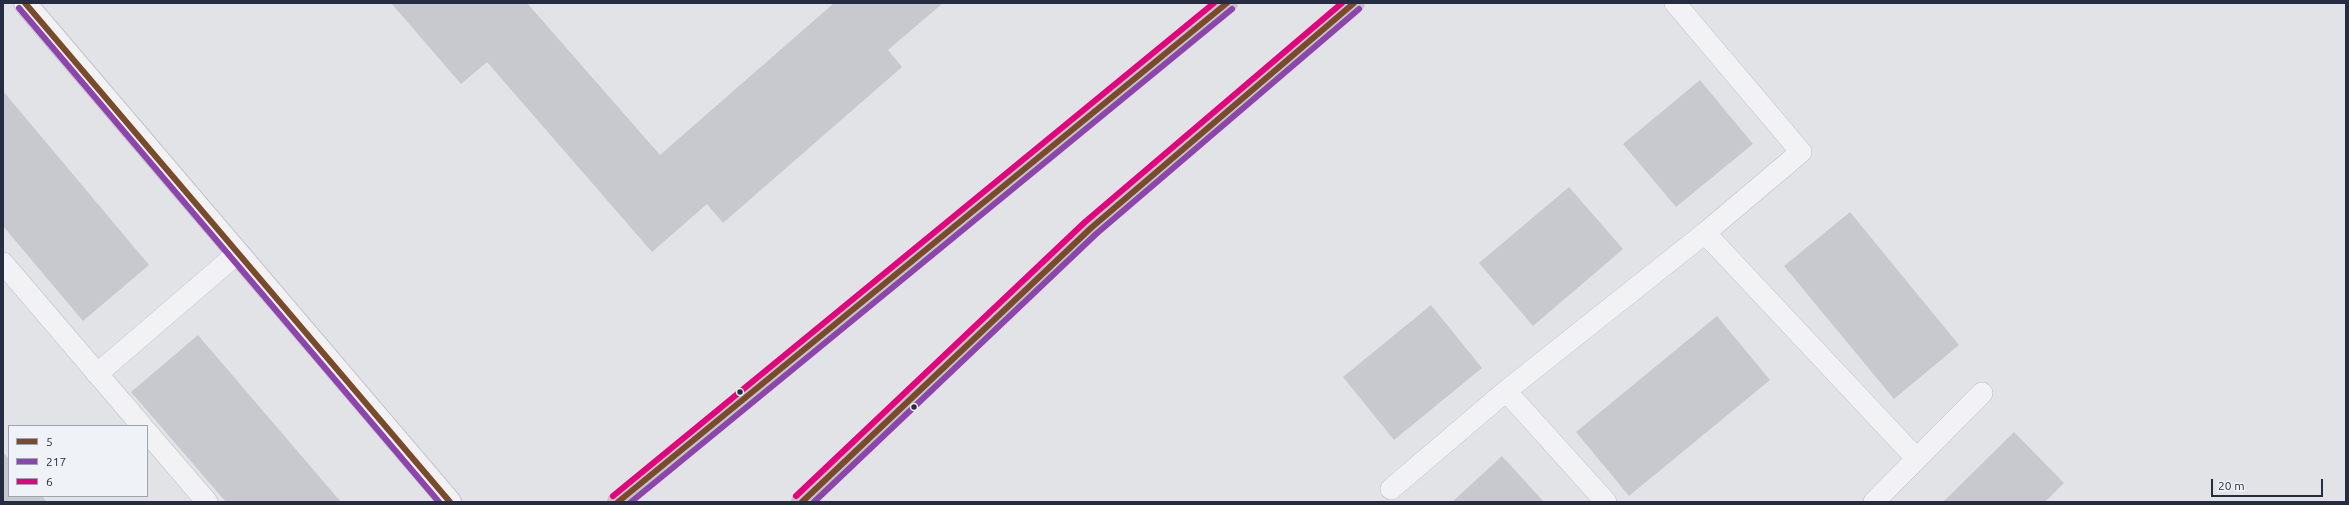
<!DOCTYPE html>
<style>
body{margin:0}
#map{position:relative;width:2349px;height:505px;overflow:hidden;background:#e2e3e7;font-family:Ubuntu,sans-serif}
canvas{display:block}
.frame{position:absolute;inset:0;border:4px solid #262d43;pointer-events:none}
.legend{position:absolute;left:8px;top:425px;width:140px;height:72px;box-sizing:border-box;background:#eff2f7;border:1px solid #9fa3af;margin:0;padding:5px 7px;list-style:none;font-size:12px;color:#262d43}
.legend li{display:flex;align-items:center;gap:8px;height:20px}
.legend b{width:20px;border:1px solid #9fa3af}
.scale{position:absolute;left:2211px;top:479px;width:112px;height:18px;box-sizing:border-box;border:2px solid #262d43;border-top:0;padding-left:5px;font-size:12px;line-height:14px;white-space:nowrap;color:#262d43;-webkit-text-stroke:3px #eff2f7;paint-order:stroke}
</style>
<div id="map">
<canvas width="2349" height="505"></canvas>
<div class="frame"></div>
<ul class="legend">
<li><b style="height:5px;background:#7a4b2a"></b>5</li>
<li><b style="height:5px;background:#8e44ad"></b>217</li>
<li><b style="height:5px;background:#e5007d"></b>6</li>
</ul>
<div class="scale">20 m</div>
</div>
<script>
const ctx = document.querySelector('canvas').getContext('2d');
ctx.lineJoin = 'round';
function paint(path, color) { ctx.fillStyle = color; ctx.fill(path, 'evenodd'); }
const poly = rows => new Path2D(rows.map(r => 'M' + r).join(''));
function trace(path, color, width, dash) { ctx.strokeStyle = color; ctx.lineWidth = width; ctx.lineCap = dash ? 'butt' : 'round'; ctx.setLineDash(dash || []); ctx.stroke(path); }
paint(poly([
 [391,3,527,3,660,155,834,3,943,3,888,50,902,67,723,223,707,204,652,252,487,62,461,84],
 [1700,80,1753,144,1676,207,1623,144],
 [3,91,149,265,83,321,3,226],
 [1569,187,1623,249,1533,326,1479,263],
 [1850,212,1959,345,1894,399,1784,266],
 [1431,305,1482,368,1394,440,1343,377],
 [1717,316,1770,380,1629,496,1576,432],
 [198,335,341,502,226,502,131,392],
 [2014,432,2064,483,2045,502,1943,502],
 [3,452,9,459,9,496,42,496,47,502,3,502],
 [1502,456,1544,502,1452,502]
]), '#c8c9ce');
const lane = poly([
 [1705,233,1916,458],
 [3,263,142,426],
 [97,374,238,253],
 [1506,391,1606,502],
 [147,432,207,502],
 [1391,489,1506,391,1705,233,1801,152,1675,3],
 [1874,502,1982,393]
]);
const street = poly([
 [25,3,450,502]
]);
trace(lane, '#c0c1c5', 22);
trace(street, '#c0c1c5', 24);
trace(lane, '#f2f2f4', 21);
trace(street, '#f2f2f4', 22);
trace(poly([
 [618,502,1227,3],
 [802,502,1091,228,1354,3]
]), '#c2c4ca', 22);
trace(poly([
 [25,3,450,502],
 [618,502,1227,3],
 [802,502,1091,228,1354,3]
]), '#7a4b2a', 6);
trace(poly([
 [19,8,439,502],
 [631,502,1232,9],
 [814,502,1096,234,1359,9]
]), '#8e44ad', 6);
trace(poly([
 [613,496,1214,3],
 [796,496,1085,222,1342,3]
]), '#e5007d', 6);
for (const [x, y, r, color] of [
 [740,392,3.5,"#262d43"],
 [914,407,3.5,"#262d43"]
]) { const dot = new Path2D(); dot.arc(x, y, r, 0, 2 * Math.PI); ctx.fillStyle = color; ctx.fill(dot); trace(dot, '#eff2f7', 1.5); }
</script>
